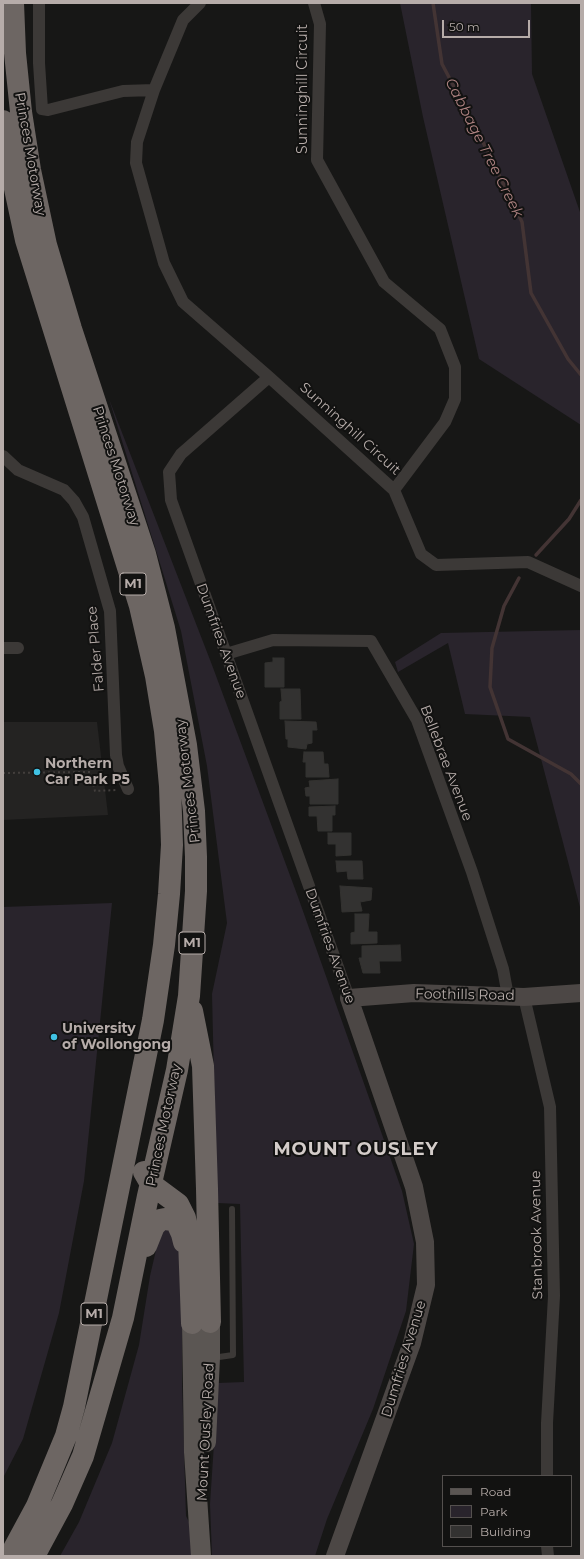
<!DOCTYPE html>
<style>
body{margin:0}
#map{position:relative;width:584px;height:1559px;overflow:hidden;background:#171716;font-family:Montserrat,sans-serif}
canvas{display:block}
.frame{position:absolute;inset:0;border:4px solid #b6aca9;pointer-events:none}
.legend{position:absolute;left:442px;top:1475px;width:130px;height:72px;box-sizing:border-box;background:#121211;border:1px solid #54504e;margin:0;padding:5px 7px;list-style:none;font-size:12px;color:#b6aca9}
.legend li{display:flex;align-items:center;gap:8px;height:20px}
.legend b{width:20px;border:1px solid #54504e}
.scale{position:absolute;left:442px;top:20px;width:88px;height:18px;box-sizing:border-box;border:2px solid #b6aca9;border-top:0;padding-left:5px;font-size:12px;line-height:14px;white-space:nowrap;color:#b6aca9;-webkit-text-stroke:3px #121211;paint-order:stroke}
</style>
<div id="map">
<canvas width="584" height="1559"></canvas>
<div class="frame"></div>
<ul class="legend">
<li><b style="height:5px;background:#5b5653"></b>Road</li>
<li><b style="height:11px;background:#29242c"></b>Park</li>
<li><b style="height:11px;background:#333231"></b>Building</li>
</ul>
<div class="scale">50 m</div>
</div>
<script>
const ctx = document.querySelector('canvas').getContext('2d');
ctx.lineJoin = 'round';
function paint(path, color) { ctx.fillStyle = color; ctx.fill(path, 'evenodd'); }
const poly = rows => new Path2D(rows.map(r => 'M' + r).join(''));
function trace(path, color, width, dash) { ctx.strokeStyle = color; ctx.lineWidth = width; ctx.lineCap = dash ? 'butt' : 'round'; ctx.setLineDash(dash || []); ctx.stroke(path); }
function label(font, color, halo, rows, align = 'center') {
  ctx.font = font + ' Montserrat,sans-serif'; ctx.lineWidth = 4; ctx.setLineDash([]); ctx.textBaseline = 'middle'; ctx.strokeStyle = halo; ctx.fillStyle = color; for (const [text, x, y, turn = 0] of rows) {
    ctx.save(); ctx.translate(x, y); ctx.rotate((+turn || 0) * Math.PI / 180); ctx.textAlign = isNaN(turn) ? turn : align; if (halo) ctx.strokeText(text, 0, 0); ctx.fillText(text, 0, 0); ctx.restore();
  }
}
paint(poly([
 [3,722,97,722,108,815,3,820]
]), '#242322');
paint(poly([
 [400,3,531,3,532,74,581,215,581,425,479,359,423,117],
 [109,399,212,665,298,897,402,1191,414,1244,406,1311,373,1409,327,1519,315,1556,212,1556,210,1504,218,1383,244,1382,240,1204,217,1203,212,994,227,923,207,766,181,631],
 [581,630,581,911,530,717,465,714,448,643,398,672,395,662,441,633],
 [112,903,84,1181,59,1313,23,1439,3,1478,3,907],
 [167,1226,177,1235,182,1274,182,1382,186,1516,195,1534,195,1556,60,1556,79,1522,112,1443,139,1345,150,1276,159,1237]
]), '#29242c');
trace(poly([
 [433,3,442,64,479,134,522,222,531,293,568,359,581,375],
 [536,555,569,519,581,500],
 [519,578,504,606,492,648,490,687,508,739,571,774,581,784]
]), '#433434', 3.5);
const building = poly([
 [273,658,284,658,284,687,265,687,265,663,273,662,273,658],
 [281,689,300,689,301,719,280,719,280,702,282,701,281,689],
 [285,721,316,722,317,730,312,730,312,743,307,744,306,749,288,747,288,739,286,739,285,721],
 [304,752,323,752,324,764,328,764,329,777,306,777,306,762,303,762,304,752],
 [338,779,338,804,310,804,310,796,306,796,305,788,310,787,309,781,338,779],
 [335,806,335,815,332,815,332,831,318,831,317,816,309,816,309,807,335,806],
 [328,833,351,833,351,855,336,856,336,844,328,844,328,833],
 [336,861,362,861,363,879,348,879,347,871,337,872,336,861],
 [340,886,372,888,371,900,360,902,362,911,342,912,340,886],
 [355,914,369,914,368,932,377,932,377,943,351,944,351,933,355,932,355,914],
 [400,945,401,961,379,961,380,973,363,973,359,958,362,958,362,946,400,945]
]);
paint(building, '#333231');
trace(building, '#333230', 1);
trace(poly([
 [3,773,90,772,95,791,117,790]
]), '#433f3d', 2, [2, 3]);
trace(poly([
 [212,1358,233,1355,232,1209]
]), '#3c3937', 6);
trace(poly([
 [39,3,39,63,42,109,48,110,123,91,154,90],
 [200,3,183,20,154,90,137,142,136,163,164,263,183,302,269,377,394,490,421,554,436,565,528,562,581,586],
 [314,3,320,24,317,160,384,282,440,329,455,367,455,399,445,422,394,490],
 [269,377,181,454,169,472,171,500,349,998],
 [3,456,18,470,64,490,74,501,83,517,110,611,116,755,118,766,128,789],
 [3,648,18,648],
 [226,654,273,640,371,641,417,720,472,872,503,969,508,996],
 [524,997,550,1107,554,1296,547,1423,547,1476],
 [547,1546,548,1556]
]), '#3c3937', 12);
trace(poly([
 [335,1556,412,1343,426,1285,425,1242,414,1187,349,998,414,993,524,997,581,993]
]), '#4c4745', 18);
trace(poly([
 [192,1323,194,1452,201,1556],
 [206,1442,210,1358,210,1322]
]), '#5b5653', 20);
trace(poly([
 [13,3,15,53,21,112,30,170,46,245,71,329,145,554,164,628,186,745,194,811,196,857,196,891,189,996,177,1070,148,1196,123,1318,83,1456,62,1504,34,1556],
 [3,121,5,142,26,240,140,606,156,676,165,731,170,786,172,845,169,894,164,945,153,1020,74,1407,66,1436,54,1465,37,1506,10,1556],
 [192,1011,203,1066,207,1189,210,1322],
 [144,1172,151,1184,178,1204,185,1218,189,1239,192,1323],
 [146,1246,154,1226,160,1220,165,1219,173,1220,177,1223,182,1234,184,1242]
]), '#6d6663', 22);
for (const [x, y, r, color] of [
 [37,772,4,"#40c2e4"],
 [54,1037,4,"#40c2e4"]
]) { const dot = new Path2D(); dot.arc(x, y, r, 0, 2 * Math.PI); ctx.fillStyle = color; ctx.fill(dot); trace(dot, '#121211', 1.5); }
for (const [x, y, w] of [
 [133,584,26],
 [192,943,26],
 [94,1314,26]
]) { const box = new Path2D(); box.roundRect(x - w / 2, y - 11, w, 22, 3); ctx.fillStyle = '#121211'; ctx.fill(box); trace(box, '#b6aca9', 1); }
label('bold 13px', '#b6aca9', null, [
 ["M1",133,584],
 ["M1",192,943],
 ["M1",94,1314]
]);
label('14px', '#b6aca9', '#121211', [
 ["Sunninghill Circuit",303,89,-90],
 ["Princes Motorway",30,154,80],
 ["Sunninghill Circuit",350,429,42],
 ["Princes Motorway",116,466,72],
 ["Dumfries Avenue",221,641,70],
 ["Falder Place",96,649,-95],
 ["Bellebrae Avenue",446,763,69],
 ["Princes Motorway",188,781,-97],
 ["Dumfries Avenue",330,946,70],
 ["Foothills Road",465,995,1],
 ["Princes Motorway",164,1125,-78],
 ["Stanbrook Avenue",537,1235,-91],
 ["Dumfries Avenue",404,1359,-73],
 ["Mount Ousley Road",206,1432,-87]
]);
label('bold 14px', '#b6aca9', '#121211', [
 ["Northern",45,764],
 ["Car Park P5",45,780],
 ["University",62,1029],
 ["of Wollongong",62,1045]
], 'left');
label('italic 15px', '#af8382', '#121211', [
 ["Cabbage Tree Creek",484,148,63]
]);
ctx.letterSpacing = '1px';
label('bold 18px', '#d3ccc9', '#121211', [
 ["MOUNT OUSLEY",356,1150]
]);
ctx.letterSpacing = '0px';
</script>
